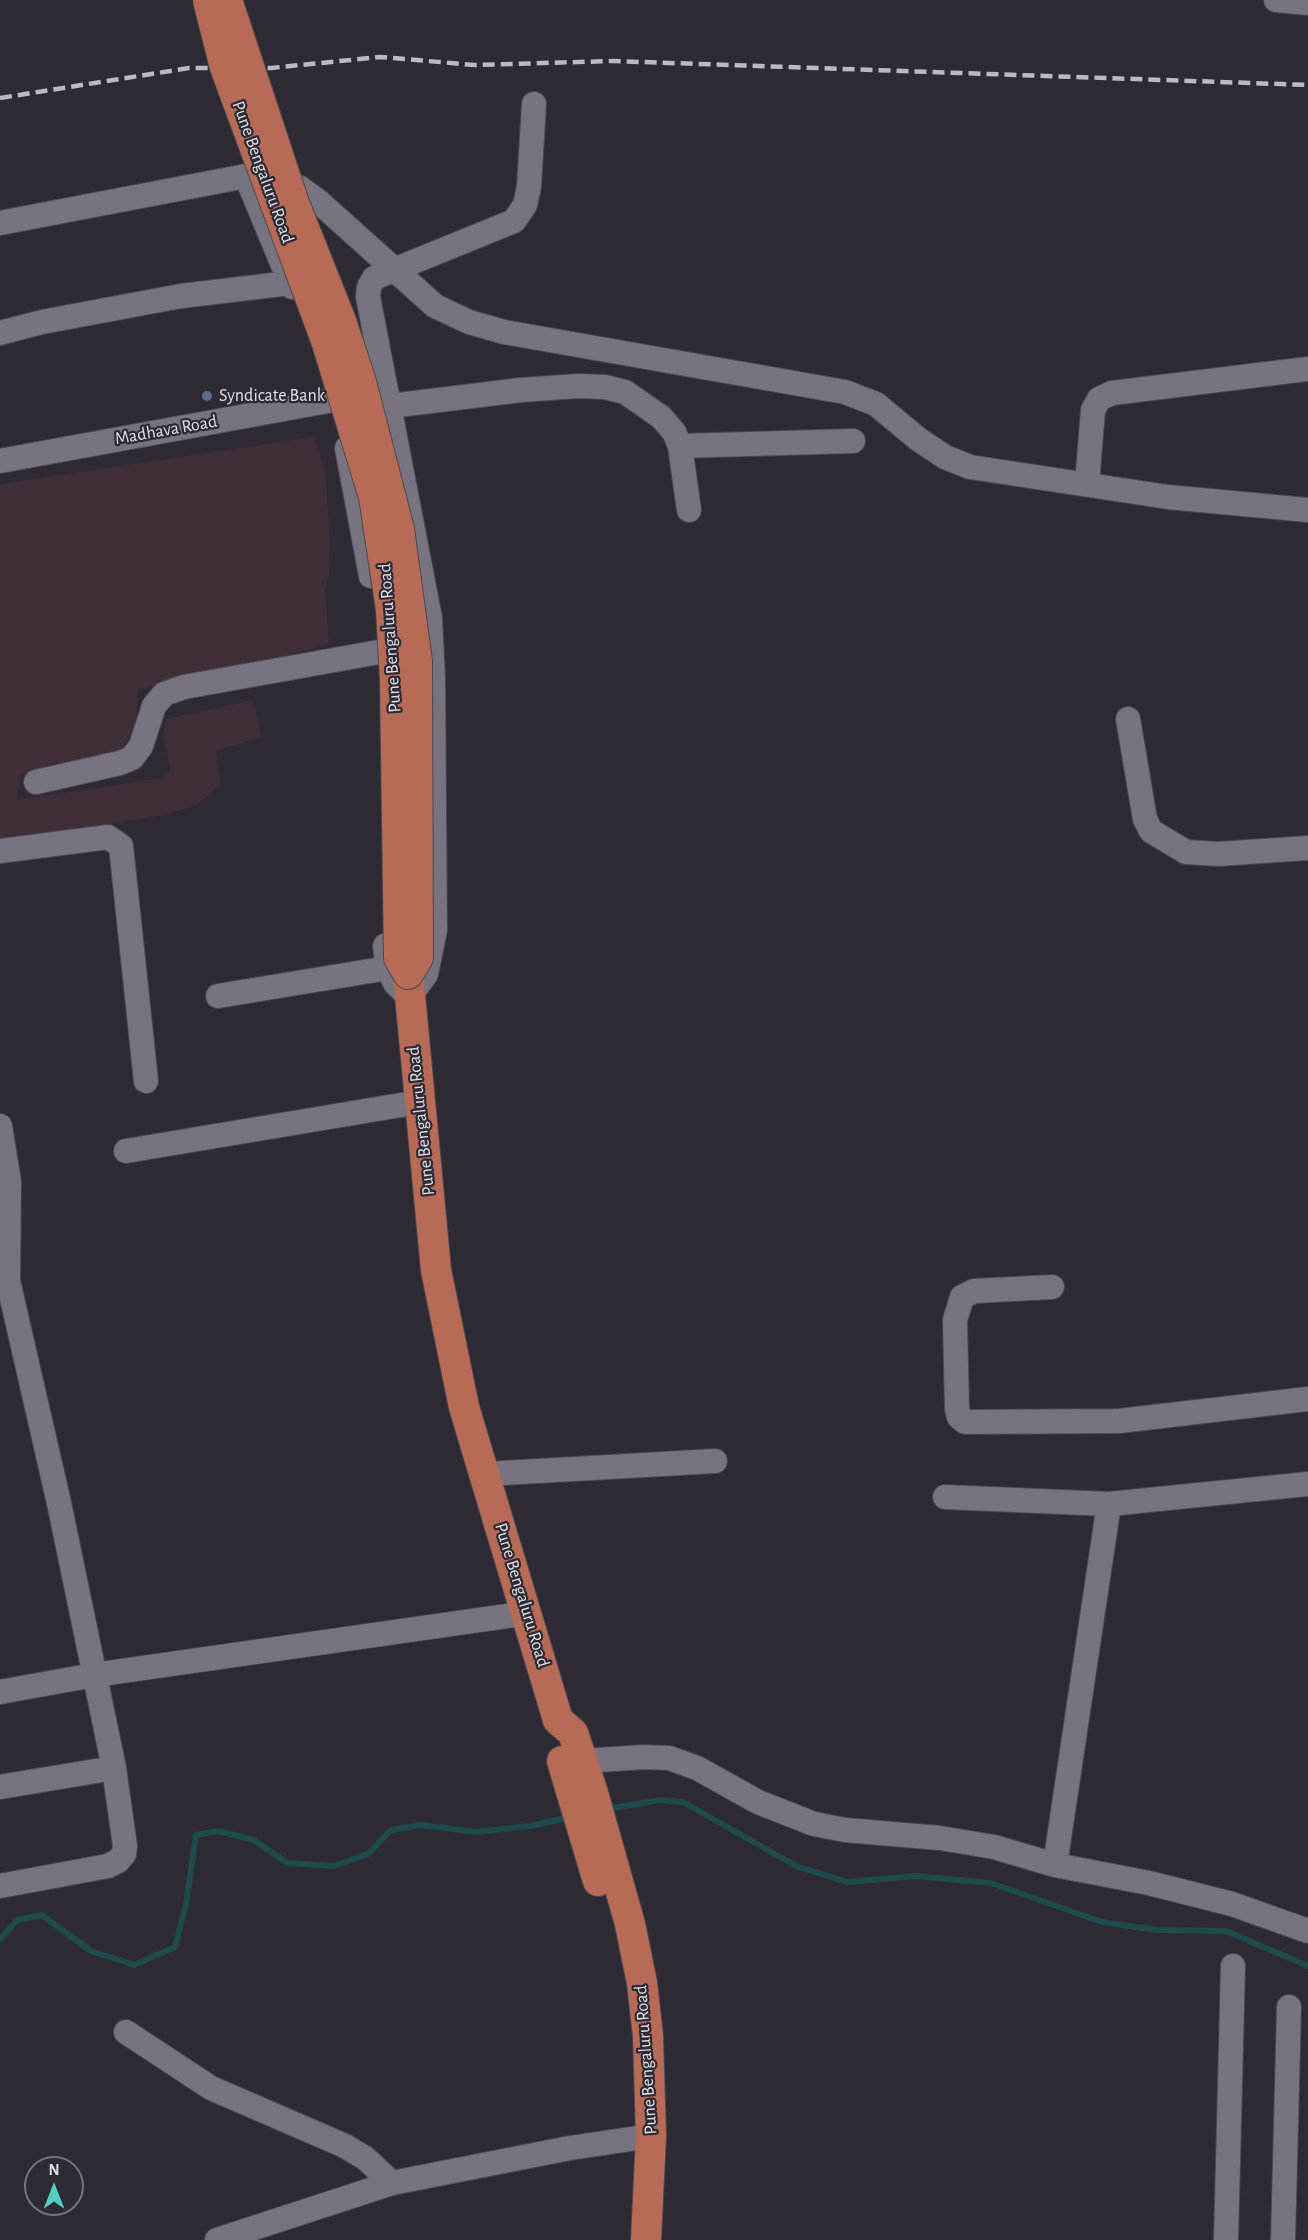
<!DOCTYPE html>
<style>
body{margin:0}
#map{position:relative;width:1308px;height:2240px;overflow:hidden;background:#2e2b35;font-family:"Alegreya Sans",sans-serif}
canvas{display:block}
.north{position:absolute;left:24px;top:2156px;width:60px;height:60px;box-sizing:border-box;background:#2e2b35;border:2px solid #75737b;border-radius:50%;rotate:0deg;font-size:16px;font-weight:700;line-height:24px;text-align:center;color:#e0dee5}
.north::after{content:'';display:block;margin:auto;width:21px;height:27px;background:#54cdc7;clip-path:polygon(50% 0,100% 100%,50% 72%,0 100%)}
</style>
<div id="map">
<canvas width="1308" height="2240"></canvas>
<div class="north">N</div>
</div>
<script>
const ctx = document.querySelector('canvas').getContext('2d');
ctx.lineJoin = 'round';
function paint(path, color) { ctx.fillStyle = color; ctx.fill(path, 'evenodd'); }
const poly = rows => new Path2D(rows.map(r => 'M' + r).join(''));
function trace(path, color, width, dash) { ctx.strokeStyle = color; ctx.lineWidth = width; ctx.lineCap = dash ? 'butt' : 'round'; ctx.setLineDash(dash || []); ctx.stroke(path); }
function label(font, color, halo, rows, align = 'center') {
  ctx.font = font + ' "Alegreya Sans",sans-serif'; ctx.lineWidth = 4.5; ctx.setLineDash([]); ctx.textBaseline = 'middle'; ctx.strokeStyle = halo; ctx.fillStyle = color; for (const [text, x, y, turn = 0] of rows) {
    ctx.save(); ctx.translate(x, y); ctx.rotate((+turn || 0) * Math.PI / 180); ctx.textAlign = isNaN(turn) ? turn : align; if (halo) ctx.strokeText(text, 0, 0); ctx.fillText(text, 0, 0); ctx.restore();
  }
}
paint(poly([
 [314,437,325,471,330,539,329,575,325,590,329,644,230,670,213,669,138,690,137,718,131,735,120,751,104,761,20,775,17,800,162,778,170,770,163,733,167,719,253,700,262,737,216,751,220,784,197,805,168,814,0,843,0,484]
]), '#402f39');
trace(poly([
 [606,1809,661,1800,683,1802,798,1867,848,1882,916,1876,991,1883,1102,1922,1157,1930,1226,1931,1308,1966],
 [0,1939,17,1920,42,1915,91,1951,134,1965,175,1947,186,1905,196,1835,218,1831,254,1840,287,1863,334,1866,368,1854,391,1830,421,1825,477,1832,530,1826,570,1817]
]), '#1e4b4c', 6);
const minor = poly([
 [1276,0,1308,3],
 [246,176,292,287],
 [0,223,246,176,272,175,300,188,318,201,435,306,469,322,504,332,845,392,876,404,918,439,945,457,970,467,1168,497,1308,510],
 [0,333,42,322,181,296,290,283],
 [390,406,521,390,578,386,605,387,625,392,661,417,674,432,680,446,689,510],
 [680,446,853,441],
 [347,448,371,576],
 [0,461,333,400],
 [1087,484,1093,410,1099,399,1112,393,1308,369],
 [1128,719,1145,819,1151,831,1186,852,1218,854,1308,848],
 [36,782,120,763,132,758,141,746,154,706,164,694,184,687,379,652],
 [0,851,108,837,121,846,146,1081],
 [385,946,388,968,395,983,409,997,426,974,435,930,433,678,430,618,368,297,369,287,374,278,514,221,525,205,529,187,534,104],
 [218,996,388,968],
 [0,1126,9,1182,8,1281,59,1503,114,1768,125,1846,124,1854,118,1861,108,1866,0,1886],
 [126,1151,419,1102],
 [1052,1287,974,1291,962,1297,955,1320,957,1409,959,1417,965,1422,1119,1421,1308,1399],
 [485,1474,715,1461],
 [945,1497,1109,1504,1308,1484],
 [0,1692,94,1675,528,1613],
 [582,1761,644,1757,669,1758,697,1768,758,1802,814,1824,845,1830,940,1838,994,1847,1055,1865,1149,1883,1232,1904,1308,1931],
 [0,1787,114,1768],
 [1055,1865,1109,1504],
 [126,2032,211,2088,345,2146,365,2158,392,2183],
 [217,2240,392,2183,570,2148,651,2136],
 [1226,2240,1233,1966],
 [1283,2240,1289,2007]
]);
const major = poly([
 [408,974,436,1270,464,1407,558,1720,573,1733,593,1793,630,1924,642,1983,648,2036,651,2136,646,2240],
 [562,1761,598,1881]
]);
trace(minor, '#4b4951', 26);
trace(major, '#4b4951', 32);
trace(minor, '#77737f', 24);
trace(major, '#b76a56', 30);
trace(poly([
 [0,98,189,68,271,68,380,57,475,65,613,61,1308,85]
]), '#bcbac1', 4.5, [12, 6]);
const majorBridge = poly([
 [208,0,225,67,327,343,374,497,391,609,395,680,399,958,408,974,418,958,417,661,399,529,361,382,341,321,294,203,227,0]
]);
trace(majorBridge, '#4b4951', 32, []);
trace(majorBridge, '#b76a56', 30);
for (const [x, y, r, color] of [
 [207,396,6,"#5c6f8a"]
]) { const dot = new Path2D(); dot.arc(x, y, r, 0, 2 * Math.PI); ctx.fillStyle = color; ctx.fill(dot); trace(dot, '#2e2b35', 2); }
label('18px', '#e0dee5', '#2e2b35', [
 ["Pune Bengaluru Road",263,172,70],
 ["Madhava Road",166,430,-10],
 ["Pune Bengaluru Road",390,638,-94],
 ["Pune Bengaluru Road",421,1121,-96],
 ["Pune Bengaluru Road",522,1595,73],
 ["Pune Bengaluru Road",646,2060,-94]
]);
label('18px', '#e0dee5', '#2e2b35', [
 ["Syndicate Bank",219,396]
], 'left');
</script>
